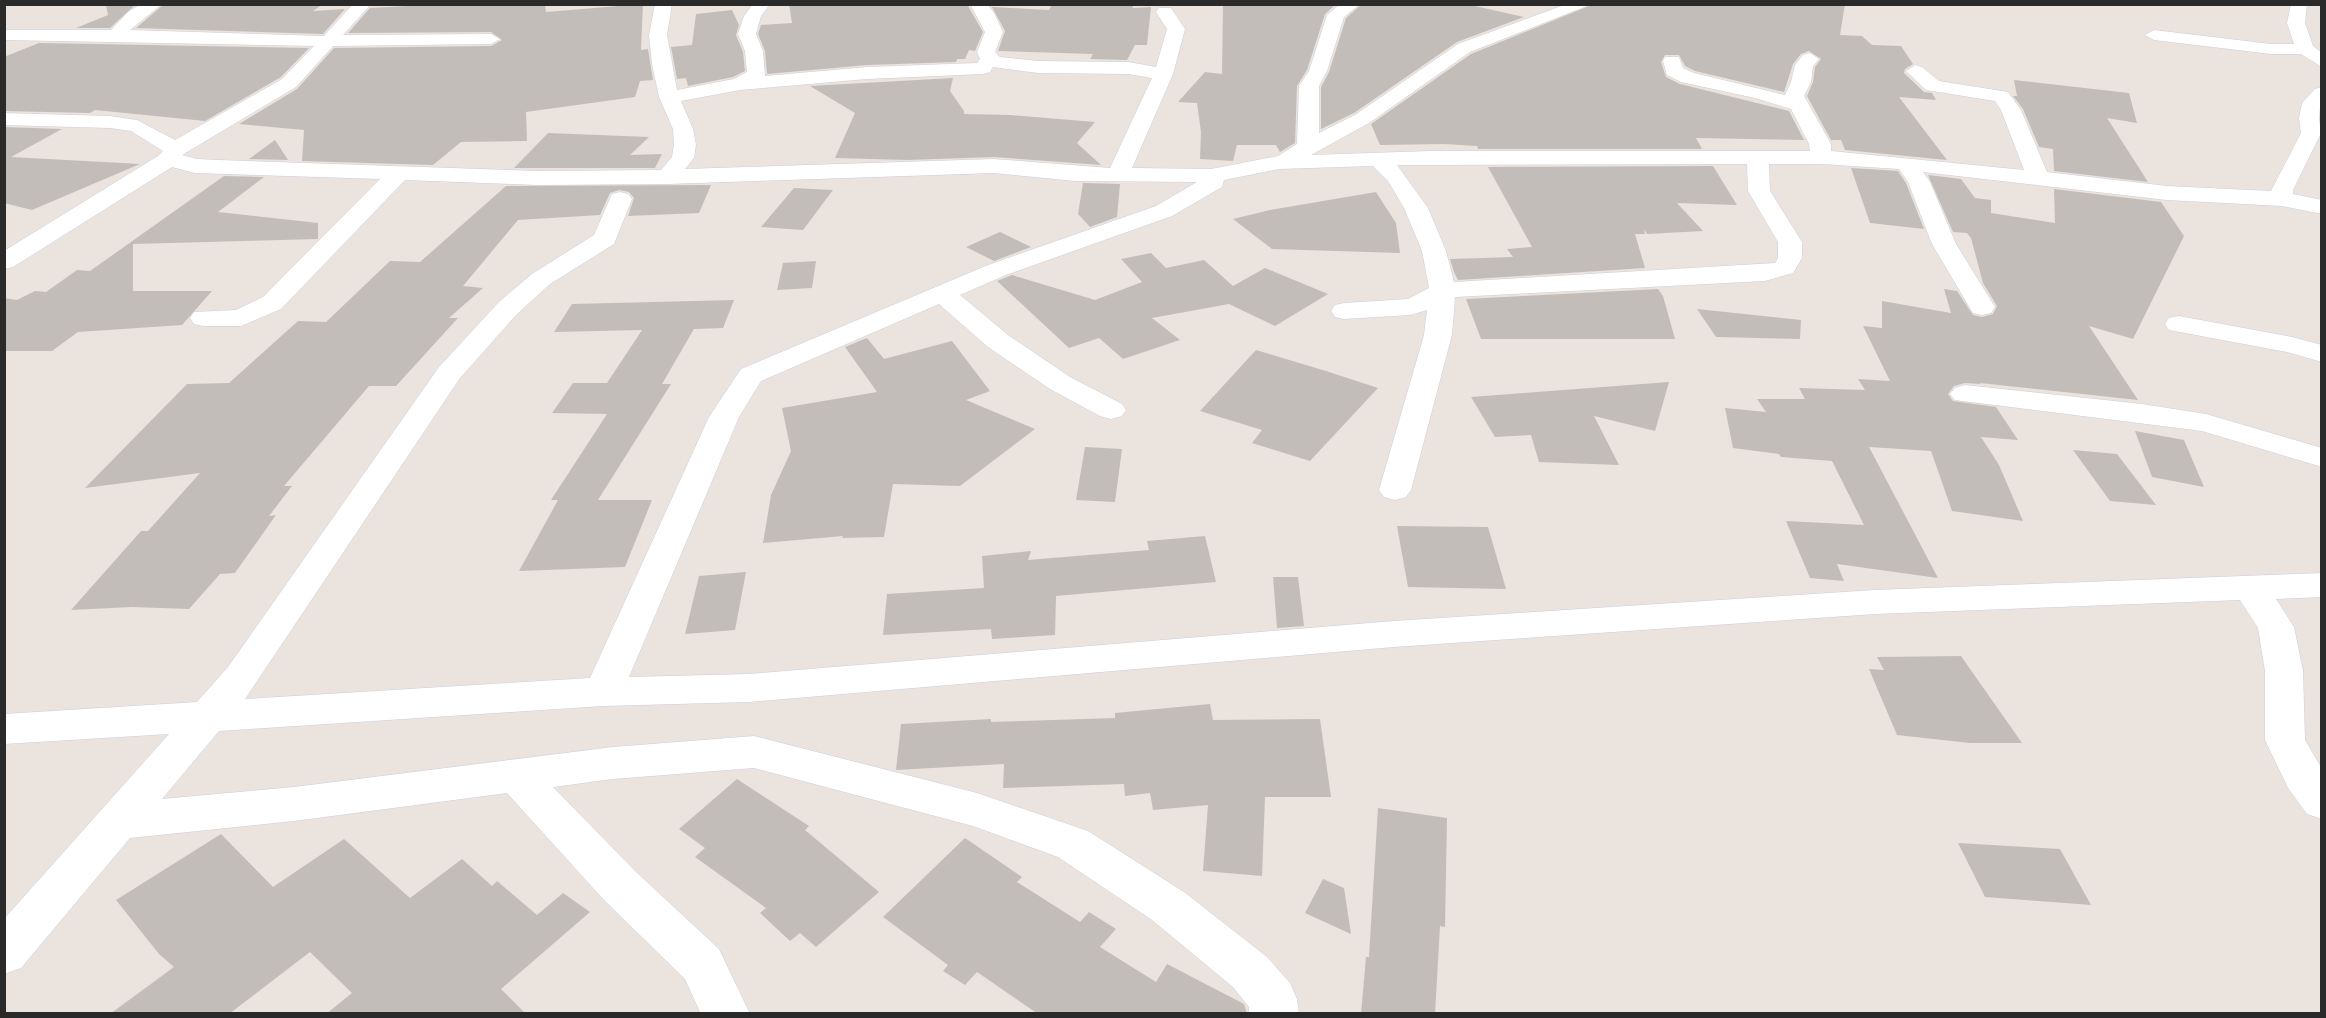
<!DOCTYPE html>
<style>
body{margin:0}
#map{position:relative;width:2326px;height:1018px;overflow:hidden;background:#ebe3dd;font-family:"Asap Condensed",sans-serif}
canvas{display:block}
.frame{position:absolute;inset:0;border:6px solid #2a2a2a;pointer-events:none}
</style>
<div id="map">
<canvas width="2326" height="1018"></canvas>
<div class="frame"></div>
</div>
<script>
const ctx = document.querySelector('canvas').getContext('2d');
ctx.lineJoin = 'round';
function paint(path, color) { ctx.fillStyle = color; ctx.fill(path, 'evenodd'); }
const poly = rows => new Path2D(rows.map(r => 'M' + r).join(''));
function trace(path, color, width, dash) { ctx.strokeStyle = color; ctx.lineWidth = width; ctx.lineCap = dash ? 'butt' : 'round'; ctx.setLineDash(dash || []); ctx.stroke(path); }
paint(poly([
 [124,4,136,4,110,28,76,28,108,15,106,5],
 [164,4,323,4,313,11,345,9,323,34,136,28],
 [446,4,545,4,546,12,643,4,641,50,648,49,653,80,640,81,635,97,526,112,527,141,461,142,433,165,302,161,304,130,239,124,297,89,334,48,491,46,502,40,491,32,348,33,370,8],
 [789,4,968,6,983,32,975,51,969,50,965,59,957,59,956,62,867,65,767,74,765,51,758,34,761,25,792,23],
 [1132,4,1133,8,1151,7,1147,45,1135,45,1127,60,1090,59,1093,54,998,51,1005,31,992,7,1049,10,1051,6],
 [1223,4,1336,4,1325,14,1307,70,1297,86,1295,143,1280,152,1276,145,1237,145,1233,161,1200,159,1201,132,1197,103,1178,102,1205,72,1222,74],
 [1362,4,1466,4,1524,17,1457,42,1354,113,1321,129,1321,87,1329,72,1346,18],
 [1594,4,1845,4,1840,35,1862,36,1872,45,1901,46,1913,64,1905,69,1904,73,1924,92,1932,93,1936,100,1899,97,1947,160,1845,150,1841,140,1831,140,1807,96,1813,82,1815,67,1821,59,1809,51,1801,54,1793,64,1784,92,1695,71,1685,66,1679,55,1665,55,1661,62,1666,77,1680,84,1789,111,1804,140,1696,138,1702,149,1478,149,1477,146,1444,144,1380,145,1371,124,1471,54],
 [732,10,739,25,736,35,743,52,745,71,733,77,688,86,686,78,677,79,671,47,692,45,696,14],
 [39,43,309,48,281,77,205,121,95,110,90,113,4,111,4,57],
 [953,78,950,91,964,111,964,114,1010,115,1095,122,1077,143,1101,165,994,157,907,160,835,158,855,113,810,86],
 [2014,80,2129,93,2137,123,2107,118,2148,182,2054,171,2053,149,2039,147,2023,109,2013,96,2017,96],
 [4,127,62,129,11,157,140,164,32,210,4,203],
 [548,133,649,137,630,155,662,154,655,168,514,168],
 [275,140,288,160,249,159],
 [1713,166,1737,205,1677,203,1703,231,1647,234,1644,229,1645,234,1635,234,1645,268,1458,280,1454,272,1450,259,1513,257,1507,249,1532,247,1488,167],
 [1851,168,1898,171,1906,183,1924,229,1870,223],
 [1928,175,1961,179,1975,198,1991,200,1991,213,2055,223,2054,189,2161,202,2184,236,2133,339,2089,326,2138,400,1980,383,1981,384,1965,383,1954,386,1948,394,1953,401,1996,407,2018,440,1981,437,1999,465,2023,521,1952,511,1931,451,1869,447,1938,578,1837,564,1844,581,1810,578,1786,521,1864,525,1832,461,1781,457,1779,454,1733,448,1725,408,1766,412,1757,399,1805,399,1799,388,1865,390,1858,379,1890,381,1863,326,1882,328,1882,301,1951,313,1944,289,1957,291,1973,315,1982,317,1993,314,1997,306,1983,283,1971,238,1967,233,1953,232],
 [224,176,264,177,218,212,318,223,318,239,133,244,133,291,212,291,182,325,78,332,52,351,4,351,4,298,17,300,35,291,46,292,77,270,90,271],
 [1083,183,1120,184,1117,217,1090,227,1078,214],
 [711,185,699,213,628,216,634,198,629,192,619,190,610,193,600,215,518,220,463,286,483,288,449,318,458,318,396,386,369,386,284,486,292,486,269,516,276,515,235,573,220,574,189,609,132,607,71,610,141,531,148,531,200,473,85,488,187,384,229,383,298,321,326,322,390,261,420,262,506,186],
 [794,188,833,190,803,230,761,227],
 [1376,192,1396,223,1400,253,1272,249,1233,219,1270,210],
 [1000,232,1031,247,994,261,966,247],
 [1151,253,1166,268,1204,260,1233,286,1265,268,1328,294,1275,326,1229,304,1152,318,1180,340,1123,359,1099,338,1069,348,997,281,1012,275,1095,300,1142,282,1121,259],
 [816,261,812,288,777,290,783,263],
 [1658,289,1663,296,1675,339,1481,339,1466,299],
 [734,300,723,328,694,329,662,384,671,384,598,500,652,500,625,567,519,571,558,500,551,500,607,414,552,413,573,383,607,383,642,330,554,332,572,304],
 [1697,309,1801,320,1800,339,1716,337],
 [867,338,884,359,952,341,990,391,966,400,1035,429,960,486,893,484,884,537,842,538,843,536,763,543,771,495,791,451,782,408,877,392,845,347],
 [1256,350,1326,371,1378,388,1310,461,1252,443,1262,430,1200,411],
 [1669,382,1655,431,1594,416,1619,465,1539,462,1531,435,1495,437,1471,397],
 [2135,431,2184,440,2204,487,2152,477],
 [1085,447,1122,449,1115,502,1076,500],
 [2073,450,2117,454,2156,505,2110,501],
 [1397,526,1488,527,1506,589,1408,587],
 [1205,536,1216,582,1056,596,1055,635,992,639,991,629,883,635,887,594,984,588,982,556,1031,551,1028,560,1149,550,1147,541],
 [746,572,735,630,685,634,699,576],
 [1273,577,1298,577,1304,626,1277,628],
 [1961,656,2022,743,1970,743,1897,735,1869,669,1884,670,1877,657],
 [1210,704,1213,720,1320,719,1331,797,1265,797,1262,876,1203,871,1208,805,1153,810,1150,793,1125,796,1124,784,1003,788,1004,764,896,770,901,724,991,719,991,722,1115,718,1115,713],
 [737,779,809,826,805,830,879,892,816,947,800,933,790,941,760,913,766,908,695,857,705,848,679,829],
 [1378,808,1447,818,1445,927,1440,926,1435,1014,1361,1014,1366,957,1369,957],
 [221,834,273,887,344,839,410,898,462,859,492,886,497,881,537,915,563,893,590,912,501,989,526,1014,326,1014,352,993,310,952,229,1014,110,1014,174,967,159,954,116,900],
 [965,838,1022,877,1017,882,1080,922,1089,912,1116,929,1100,947,1156,982,1167,964,1244,1004,1247,1014,1038,1014,977,972,965,985,943,971,948,965,883,917],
 [1958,843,2060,849,2091,905,1985,897],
 [1323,879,1344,888,1351,934,1305,913]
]), '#c3bdb9');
const minor = poly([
 [141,4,162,4,130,30,324,36,353,4,371,4,343,35,491,34,500,39,491,44,333,46,296,87,182,155,197,159,218,160,538,171,661,170,672,157,674,145,673,129,659,97,652,64,649,35,655,4,672,4,667,35,677,90,734,79,747,72,745,51,738,34,744,16,753,4,770,4,761,16,756,34,763,51,765,76,867,67,977,63,980,59,977,52,985,32,970,4,987,4,994,13,1003,32,995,52,1000,57,1038,61,1128,62,1156,67,1167,29,1156,12,1159,8,1171,8,1185,29,1173,74,1132,168,1211,169,1278,156,1297,144,1299,86,1309,71,1327,15,1340,4,1360,4,1344,17,1327,71,1319,86,1319,133,1355,115,1458,44,1567,4,1592,4,1470,52,1369,123,1311,155,1430,151,1810,151,1809,144,1791,109,1755,98,1681,82,1667,75,1663,61,1665,57,1679,57,1683,68,1694,73,1785,95,1791,82,1795,65,1803,55,1810,53,1819,59,1813,66,1811,82,1804,96,1831,144,1831,151,2024,170,2001,110,1995,101,1926,90,1906,71,1915,65,1922,67,1939,81,2008,92,2021,110,2047,172,2167,186,2271,191,2301,133,2299,118,2302,103,2315,89,2322,87,2319,118,2321,133,2293,190,2293,194,2322,200,2322,214,2282,206,2167,200,1923,172,1930,182,1956,244,1995,307,1991,313,1982,315,1973,313,1932,244,1908,182,1899,169,1821,164,1769,164,1770,191,1802,242,1802,258,1793,273,1765,281,1455,297,1452,335,1411,490,1406,497,1395,500,1384,497,1379,490,1424,335,1427,310,1410,315,1344,319,1335,317,1331,311,1335,305,1344,303,1408,299,1429,288,1422,251,1404,208,1388,181,1373,166,1279,169,1224,180,1222,187,1172,216,1006,275,960,295,1008,335,1070,377,1122,404,1126,410,1122,416,1111,419,1100,416,1050,389,988,347,939,304,761,381,739,417,629,677,749,674,1394,621,1875,590,2322,573,2322,597,2276,599,2294,627,2303,671,2305,740,2322,769,2322,819,2307,814,2288,788,2265,740,2265,671,2258,628,2240,600,1875,614,1394,647,749,702,603,706,219,731,162,799,294,787,613,747,754,736,977,793,1088,831,1184,892,1267,957,1290,983,1297,999,1299,1014,1249,1014,1249,1007,1233,987,1152,920,1058,857,973,826,754,768,613,779,553,787,636,872,719,949,750,1014,701,1014,685,979,604,900,507,793,294,821,130,838,21,968,4,974,4,919,169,734,4,744,4,714,197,702,228,667,439,367,499,302,532,274,594,235,612,194,620,192,628,194,632,199,614,244,550,284,517,314,460,378,245,699,590,678,709,417,741,369,988,265,1156,206,1197,182,1075,181,994,173,667,184,538,185,405,180,281,309,241,326,203,326,194,324,190,318,194,312,236,310,263,297,380,179,195,173,172,167,13,267,4,269,4,251,158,156,163,151,131,131,110,128,4,125,4,113,110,116,137,120,175,140,282,79,314,46,4,40,4,30,111,30,128,12,141,4],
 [993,67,1038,73,1128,74,1152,78,1110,168,994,159,685,169,694,158,696,145,693,129,681,101,740,90,867,79,983,74,990,72,993,67],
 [1747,164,1748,191,1778,242,1778,258,1775,263,1454,282,1446,251,1428,208,1397,165,1747,164],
 [2291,4,2307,4,2305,23,2313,46,2322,53,2322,67,2301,54,2271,54,2154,40,2145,35,2154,30,2271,44,2294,44,2287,23,2291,4],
 [2179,316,2292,337,2322,345,2322,362,2287,352,2169,330,2165,324,2169,318,2179,316],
 [1965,385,2142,404,2206,414,2322,448,2322,467,2202,431,1955,400,1950,394,1955,388,1965,385]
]);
trace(minor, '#cbcfda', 1);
paint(minor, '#fff');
</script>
